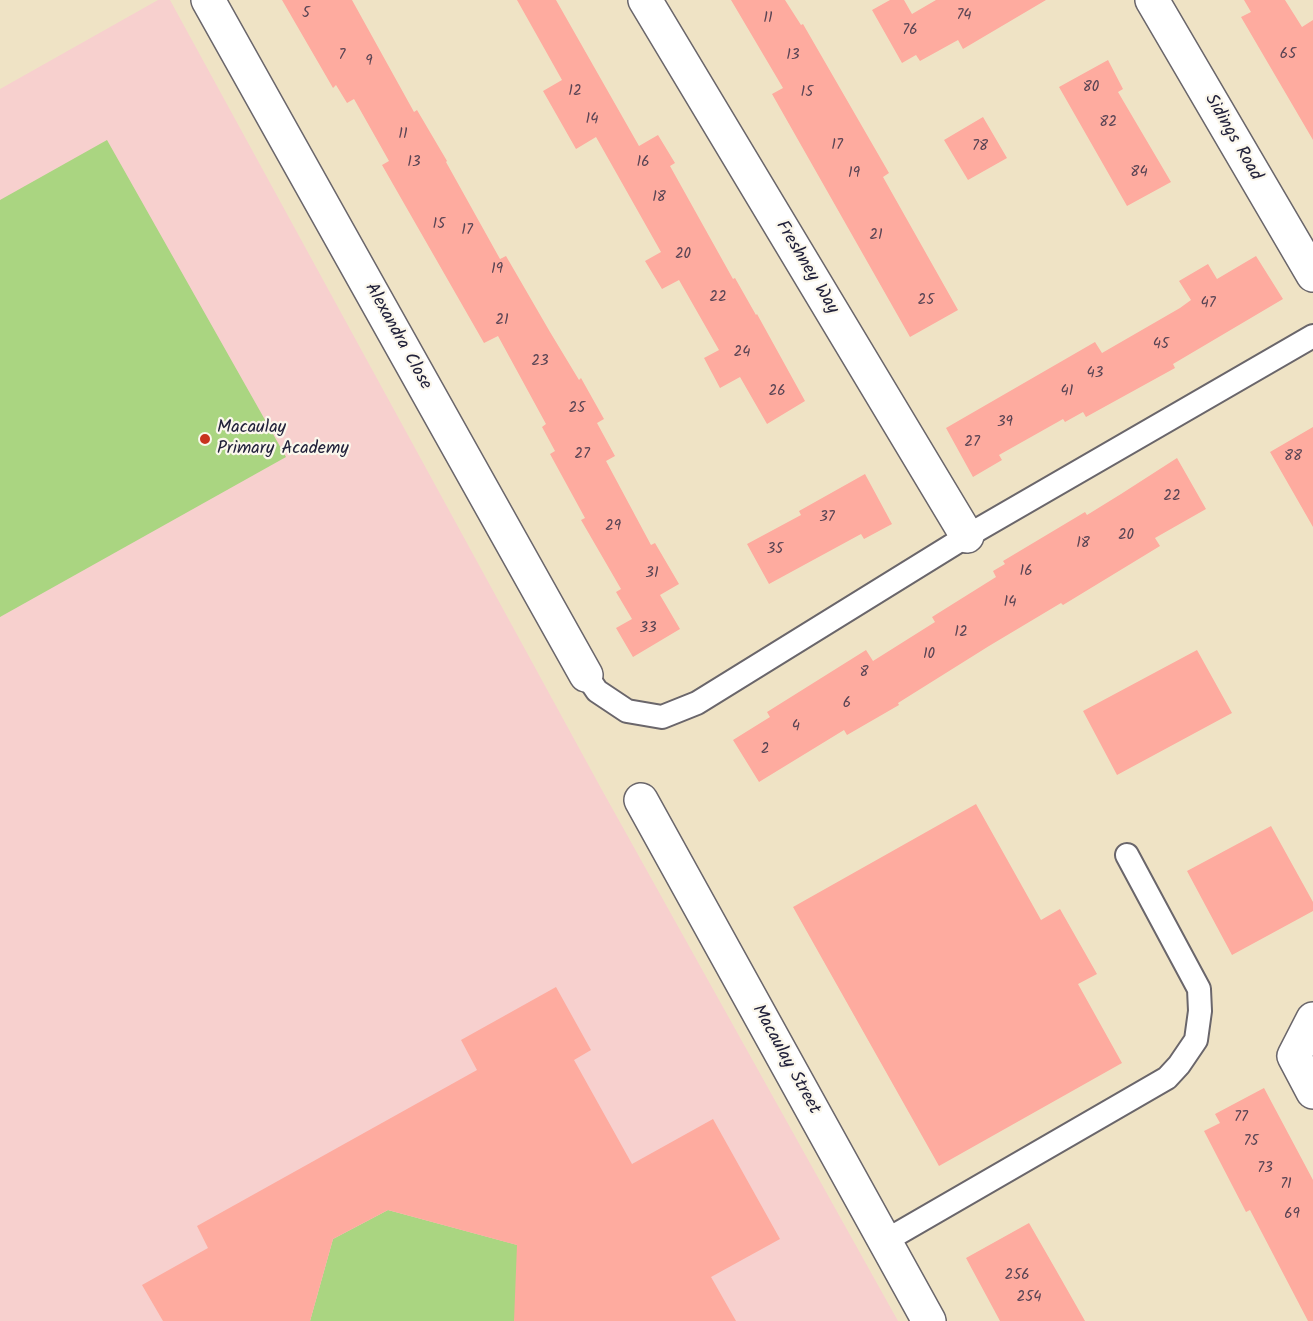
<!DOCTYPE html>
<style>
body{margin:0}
canvas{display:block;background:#efe3c5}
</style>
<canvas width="1313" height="1321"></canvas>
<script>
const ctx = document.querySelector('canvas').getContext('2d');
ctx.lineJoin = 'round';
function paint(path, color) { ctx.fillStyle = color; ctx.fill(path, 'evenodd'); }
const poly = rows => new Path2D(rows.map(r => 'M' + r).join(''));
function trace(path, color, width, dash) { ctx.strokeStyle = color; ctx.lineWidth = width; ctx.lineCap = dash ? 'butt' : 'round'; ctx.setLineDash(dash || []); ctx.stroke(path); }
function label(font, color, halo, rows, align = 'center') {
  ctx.font = font + ' Kalam,sans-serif'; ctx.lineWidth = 4.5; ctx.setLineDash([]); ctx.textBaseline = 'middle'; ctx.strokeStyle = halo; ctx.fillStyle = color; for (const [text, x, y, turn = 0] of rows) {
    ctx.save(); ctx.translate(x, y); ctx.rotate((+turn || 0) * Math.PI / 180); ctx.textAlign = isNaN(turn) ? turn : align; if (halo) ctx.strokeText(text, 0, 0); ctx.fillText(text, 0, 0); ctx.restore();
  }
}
paint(poly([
 [158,0,170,0,602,790,898,1321,0,1321,0,89]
]), '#f7d0ce');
paint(poly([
 [107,140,286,457,0,617,0,200],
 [388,1210,536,1250,514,1321,310,1321,333,1239]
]), '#aad581');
paint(poly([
 [282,0,352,0,414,112,417,110,447,161,446,162,500,259,506,256,550,332,579,380,581,378,604,419,597,423,615,456,606,461,651,545,655,543,679,584,660,595,680,629,633,657,616,628,632,619,616,592,621,589,581,520,585,518,550,454,555,451,542,427,546,424,498,336,484,343,382,165,389,161,354,99,347,103,336,85,333,88],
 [517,0,556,0,639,146,658,135,675,163,670,166,733,279,735,278,756,315,757,314,805,401,767,424,740,377,720,388,704,358,719,350,679,280,662,289,645,261,661,252,596,137,576,149,543,91,562,80],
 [731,0,785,0,801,25,803,24,889,173,883,177,958,310,910,337,772,94,783,88],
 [890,0,904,0,912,14,936,0,1046,0,963,49,958,40,920,61,916,55,902,63,872,10],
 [1244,0,1285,0,1302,27,1313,20,1313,140,1241,17,1251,12],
 [1108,60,1123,89,1118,92,1171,182,1127,206,1059,87],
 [983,117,1007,158,968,180,944,140],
 [1256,256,1283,299,1173,364,1175,368,1086,417,1083,412,1065,422,1063,419,999,455,1002,460,973,477,946,428,1095,342,1102,353,1180,308,1191,300,1179,281,1208,264,1217,279],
 [1313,427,1313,527,1270,452],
 [1177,458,1206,509,1155,538,1160,546,1063,605,1061,603,989,646,898,703,899,705,847,735,844,730,759,782,733,740,770,717,767,712,866,650,873,661,935,622,932,617,996,577,993,571,1005,564,1003,561,1085,512,1087,515,1121,494],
 [865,474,892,524,864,539,861,534,769,584,747,544,801,515,799,511],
 [1197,650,1232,713,1117,775,1083,711],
 [976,804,1041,920,1060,909,1097,974,1078,984,1122,1063,939,1166,793,907],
 [1271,826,1313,902,1313,911,1232,955,1187,871],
 [556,987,591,1050,574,1060,632,1164,713,1119,780,1239,711,1277,736,1321,514,1321,517,1245,388,1210,333,1239,310,1321,163,1321,142,1285,208,1248,197,1226,477,1070,461,1040],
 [1264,1088,1313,1180,1313,1321,1308,1321,1250,1210,1246,1212,1204,1131,1220,1123,1215,1114],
 [1029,1223,1056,1270,1085,1321,1000,1321,966,1258]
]), '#feab9f');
const service = poly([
 [586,675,597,691,627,711,662,717,697,703,967,536,1313,336],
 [885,1241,1167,1078,1179,1065,1196,1040,1200,1011,1199,989,1127,855]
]);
const minor = poly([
 [208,0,586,675],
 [645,0,967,536],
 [1152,0,1313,275],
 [641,800,929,1321],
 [1313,1019,1294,1056,1313,1092]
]);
trace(service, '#6a666b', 26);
trace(minor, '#6a666b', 36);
trace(service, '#fff', 22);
trace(minor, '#fff', 33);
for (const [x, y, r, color] of [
 [205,439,6,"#c8321e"]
]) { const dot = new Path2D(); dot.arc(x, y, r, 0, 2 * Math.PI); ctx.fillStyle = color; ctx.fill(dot); trace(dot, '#fbf7ec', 2); }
label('15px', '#594454', null, [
 ["5",306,14],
 ["74",964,16],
 ["11",768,19],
 ["76",910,31],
 ["65",1288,55],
 ["7",342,56],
 ["13",793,56],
 ["9",369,62],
 ["80",1091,88],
 ["12",575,92],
 ["15",807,93],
 ["14",592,120],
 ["82",1108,123],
 ["11",403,135],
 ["17",837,146],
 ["78",980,147],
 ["13",414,163],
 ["16",643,163],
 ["84",1139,173],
 ["19",854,174],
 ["18",659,198],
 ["15",439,225],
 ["17",467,231],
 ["21",876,236],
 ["20",683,255],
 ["19",497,270],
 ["22",718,298],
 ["25",926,301],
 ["47",1208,304],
 ["21",502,321],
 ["45",1161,345],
 ["24",742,353],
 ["23",540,362],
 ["43",1095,374],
 ["26",777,392],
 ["41",1067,392],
 ["25",577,409],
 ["39",1005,423],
 ["27",972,443],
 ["27",582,455],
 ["88",1293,457],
 ["22",1172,497],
 ["37",827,518],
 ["29",613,527],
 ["20",1126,536],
 ["18",1083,544],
 ["35",775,550],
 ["16",1026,572],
 ["31",652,574],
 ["14",1010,603],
 ["33",648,629],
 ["12",961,633],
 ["10",929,655],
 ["8",864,673],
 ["6",847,704],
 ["4",796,727],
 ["2",765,750],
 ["77",1241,1118],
 ["75",1251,1142],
 ["73",1265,1169],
 ["71",1286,1185],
 ["69",1292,1215],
 ["256",1017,1276],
 ["254",1029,1298]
]);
label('18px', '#22223b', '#fbf7ec', [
 ["Sidings Road",1232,138,60],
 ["Freshney Way",806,268,59],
 ["Alexandra Close",397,337,61],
 ["Macaulay Street",785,1060,61]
]);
label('18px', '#22223b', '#fbf7ec', [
 ["Macaulay",217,429],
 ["Primary Academy",217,450]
], 'left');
</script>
